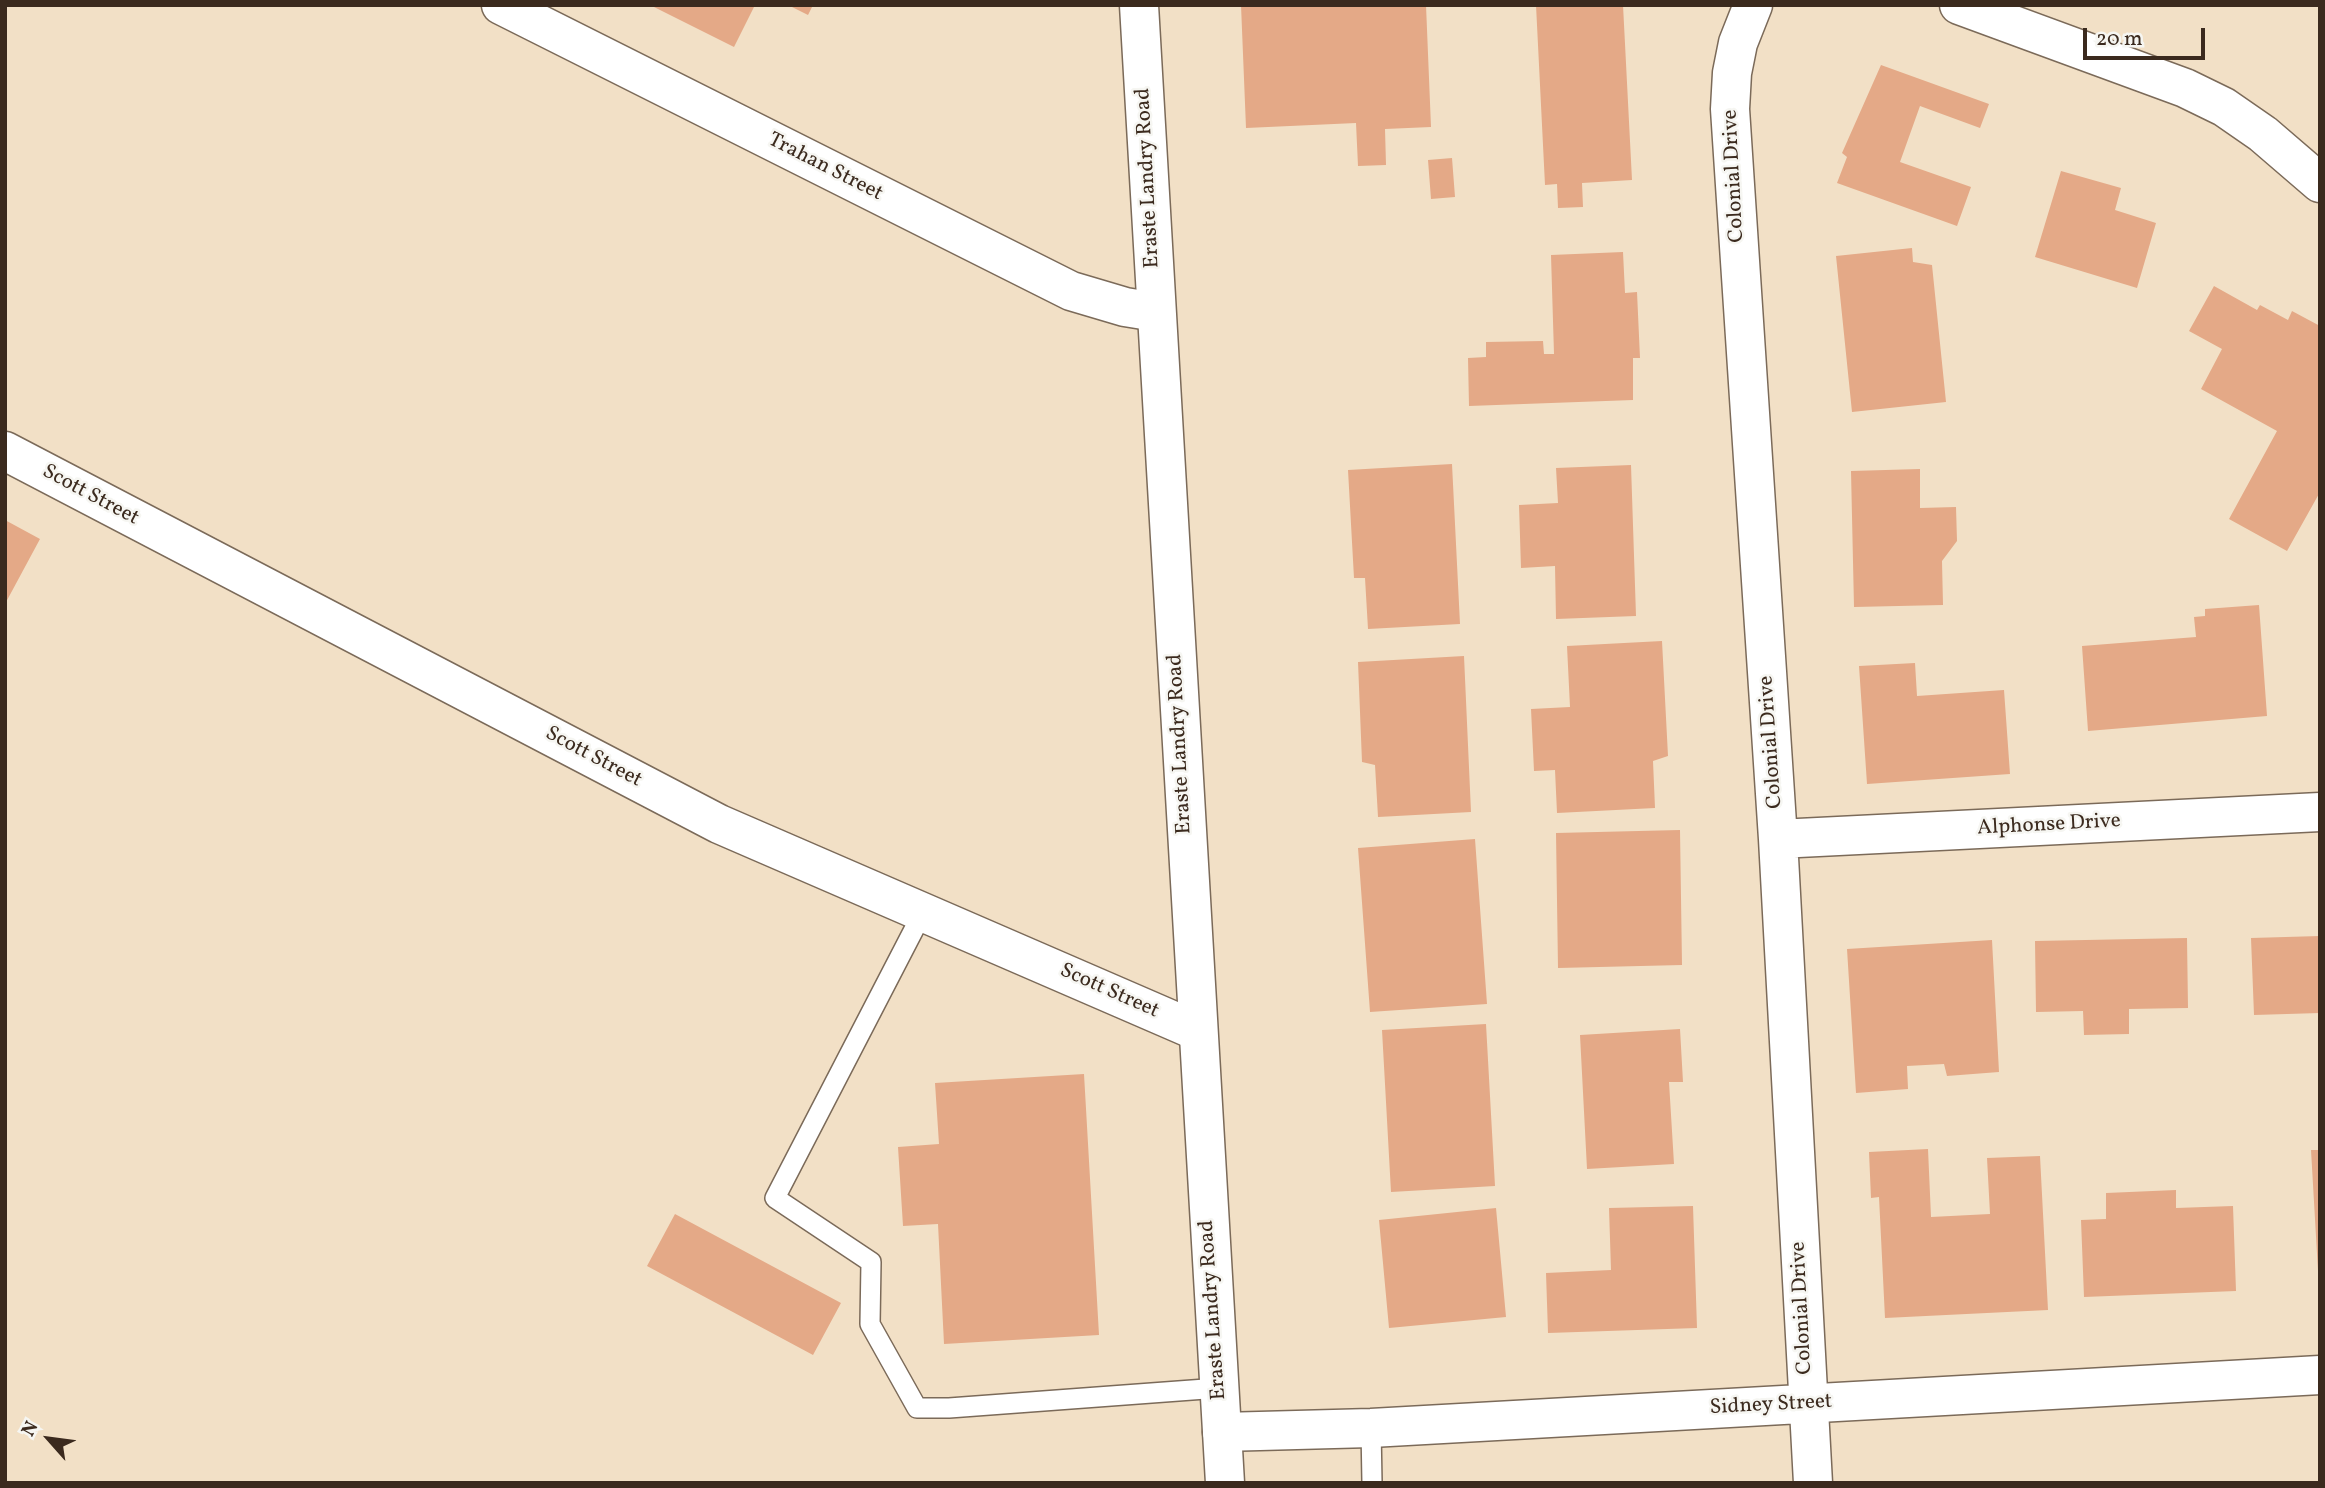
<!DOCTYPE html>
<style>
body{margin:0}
#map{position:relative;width:2325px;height:1488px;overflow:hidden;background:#f2e0c6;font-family:Vollkorn,serif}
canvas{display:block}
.frame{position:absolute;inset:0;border:7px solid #3b2a1e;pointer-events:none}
.north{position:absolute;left:14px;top:1404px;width:70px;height:70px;-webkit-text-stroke:5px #f6f6f2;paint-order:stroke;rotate:298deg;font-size:19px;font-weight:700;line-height:28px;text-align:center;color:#3b2a1e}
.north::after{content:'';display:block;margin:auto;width:24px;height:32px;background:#3b2a1e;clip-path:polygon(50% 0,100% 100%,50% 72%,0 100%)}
.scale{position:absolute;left:2083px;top:28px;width:122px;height:32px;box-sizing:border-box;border:4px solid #3b2a1e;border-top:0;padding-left:9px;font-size:21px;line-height:24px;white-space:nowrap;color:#3b2a1e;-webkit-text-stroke:5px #f6f6f2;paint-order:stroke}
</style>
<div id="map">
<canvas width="2325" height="1488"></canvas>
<div class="frame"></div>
<div class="north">N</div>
<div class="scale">20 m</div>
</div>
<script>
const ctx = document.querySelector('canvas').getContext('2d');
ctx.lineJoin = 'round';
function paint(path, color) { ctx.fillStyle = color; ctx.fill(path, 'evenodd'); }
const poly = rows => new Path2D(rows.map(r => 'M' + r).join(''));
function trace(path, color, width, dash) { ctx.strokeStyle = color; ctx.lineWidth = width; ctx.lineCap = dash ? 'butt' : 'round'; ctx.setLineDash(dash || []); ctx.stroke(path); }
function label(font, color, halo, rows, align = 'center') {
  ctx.font = font + ' Vollkorn,serif'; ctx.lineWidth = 5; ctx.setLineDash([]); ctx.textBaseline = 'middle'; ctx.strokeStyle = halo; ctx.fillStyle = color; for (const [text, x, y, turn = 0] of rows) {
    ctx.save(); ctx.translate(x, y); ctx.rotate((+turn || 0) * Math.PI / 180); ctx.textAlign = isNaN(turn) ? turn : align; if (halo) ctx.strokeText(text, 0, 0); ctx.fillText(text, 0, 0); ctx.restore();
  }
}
paint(poly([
 [650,5,755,5,734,47],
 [788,5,813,5,808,15],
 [1241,5,1426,5,1431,127,1385,129,1386,165,1358,166,1356,123,1246,128],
 [1536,5,1623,5,1632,180,1582,183,1583,207,1558,208,1557,184,1545,185],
 [1881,65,1989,104,1980,128,1920,106,1900,162,1971,187,1957,226,1837,183,1847,157,1842,153],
 [1452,158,1455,197,1431,199,1428,160],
 [2061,171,2121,188,2115,210,2156,223,2137,288,2035,257],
 [1912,248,1913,262,1932,265,1946,402,1852,412,1836,256],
 [1623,252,1625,293,1637,292,1640,358,1633,358,1633,400,1469,406,1468,358,1486,357,1486,342,1543,341,1544,354,1554,354,1551,255],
 [2214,286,2257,310,2260,305,2288,320,2292,311,2320,326,2320,492,2287,551,2229,519,2277,431,2201,389,2222,349,2189,331],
 [1452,464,1460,624,1368,629,1365,578,1354,578,1348,470],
 [1631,465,1636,616,1556,619,1555,566,1521,568,1519,505,1558,503,1556,468],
 [1920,469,1920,508,1956,507,1957,541,1942,561,1943,605,1854,607,1851,471],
 [5,520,40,539,5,604],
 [2259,605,2267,716,2088,731,2082,646,2196,637,2194,617,2205,616,2205,609],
 [1662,641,1668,756,1653,761,1655,808,1557,813,1555,770,1534,771,1531,709,1570,707,1567,646],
 [1464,656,1471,812,1378,817,1375,765,1362,762,1358,662],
 [1915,663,1917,696,2004,690,2010,774,1867,784,1859,666],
 [1680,830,1682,965,1558,968,1556,833],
 [1475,839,1487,1004,1370,1012,1358,848],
 [2320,936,2320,1013,2254,1015,2251,938],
 [2187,938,2188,1008,2129,1009,2129,1034,2084,1035,2083,1011,2036,1012,2035,941],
 [1992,940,1999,1072,1947,1076,1944,1064,1907,1066,1908,1089,1856,1093,1847,949],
 [1486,1024,1495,1186,1391,1192,1382,1030],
 [1680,1029,1683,1082,1669,1082,1674,1164,1587,1169,1580,1035],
 [1084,1074,1099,1335,944,1344,938,1224,903,1226,898,1147,939,1144,935,1083],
 [1928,1149,1931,1217,1990,1214,1987,1158,2040,1156,2048,1310,1885,1318,1879,1197,1871,1198,1869,1152],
 [2311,1150,2320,1150,2320,1271,2318,1271],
 [2176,1190,2176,1208,2233,1206,2236,1291,2084,1297,2081,1220,2106,1219,2106,1193],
 [1693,1206,1697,1328,1548,1333,1546,1273,1611,1270,1609,1208],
 [1496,1208,1506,1317,1389,1328,1379,1220],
 [675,1214,841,1303,813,1355,647,1266]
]), '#e4a987');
const service = poly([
 [923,912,775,1198,871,1262,870,1324,917,1408,949,1408,1219,1388],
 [1371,1428,1372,1483]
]);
const minor = poly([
 [501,5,1071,291,1125,307,1156,312],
 [1753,5,1738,43,1732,73,1730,109,1778,839,1813,1483],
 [1959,5,2185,88,2224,107,2263,134,2320,183],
 [5,451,719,824,1197,1031],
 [1778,839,2320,812],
 [1222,1432,1371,1428,2320,1375]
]);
const tertiary = poly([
 [1139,5,1225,1483]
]);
trace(service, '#7b6a59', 22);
trace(minor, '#7b6a59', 41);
trace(tertiary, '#7b6a59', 41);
trace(service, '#fff', 19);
trace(minor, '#fff', 38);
trace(tertiary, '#fff', 38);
label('21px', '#3b2a1e', '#f6f6f2', [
 ["Trahan Street",825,168,27],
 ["Colonial Drive",1735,176,-93],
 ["Eraste Landry Road",1149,178,-93],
 ["Scott Street",90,496,28],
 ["Colonial Drive",1772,742,-94],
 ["Eraste Landry Road",1181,744,-93],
 ["Scott Street",593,758,28],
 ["Alphonse Drive",2049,826,-3],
 ["Scott Street",1109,992,24],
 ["Colonial Drive",1803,1308,-93],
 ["Eraste Landry Road",1214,1310,-94],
 ["Sidney Street",1771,1406,-3]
]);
</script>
